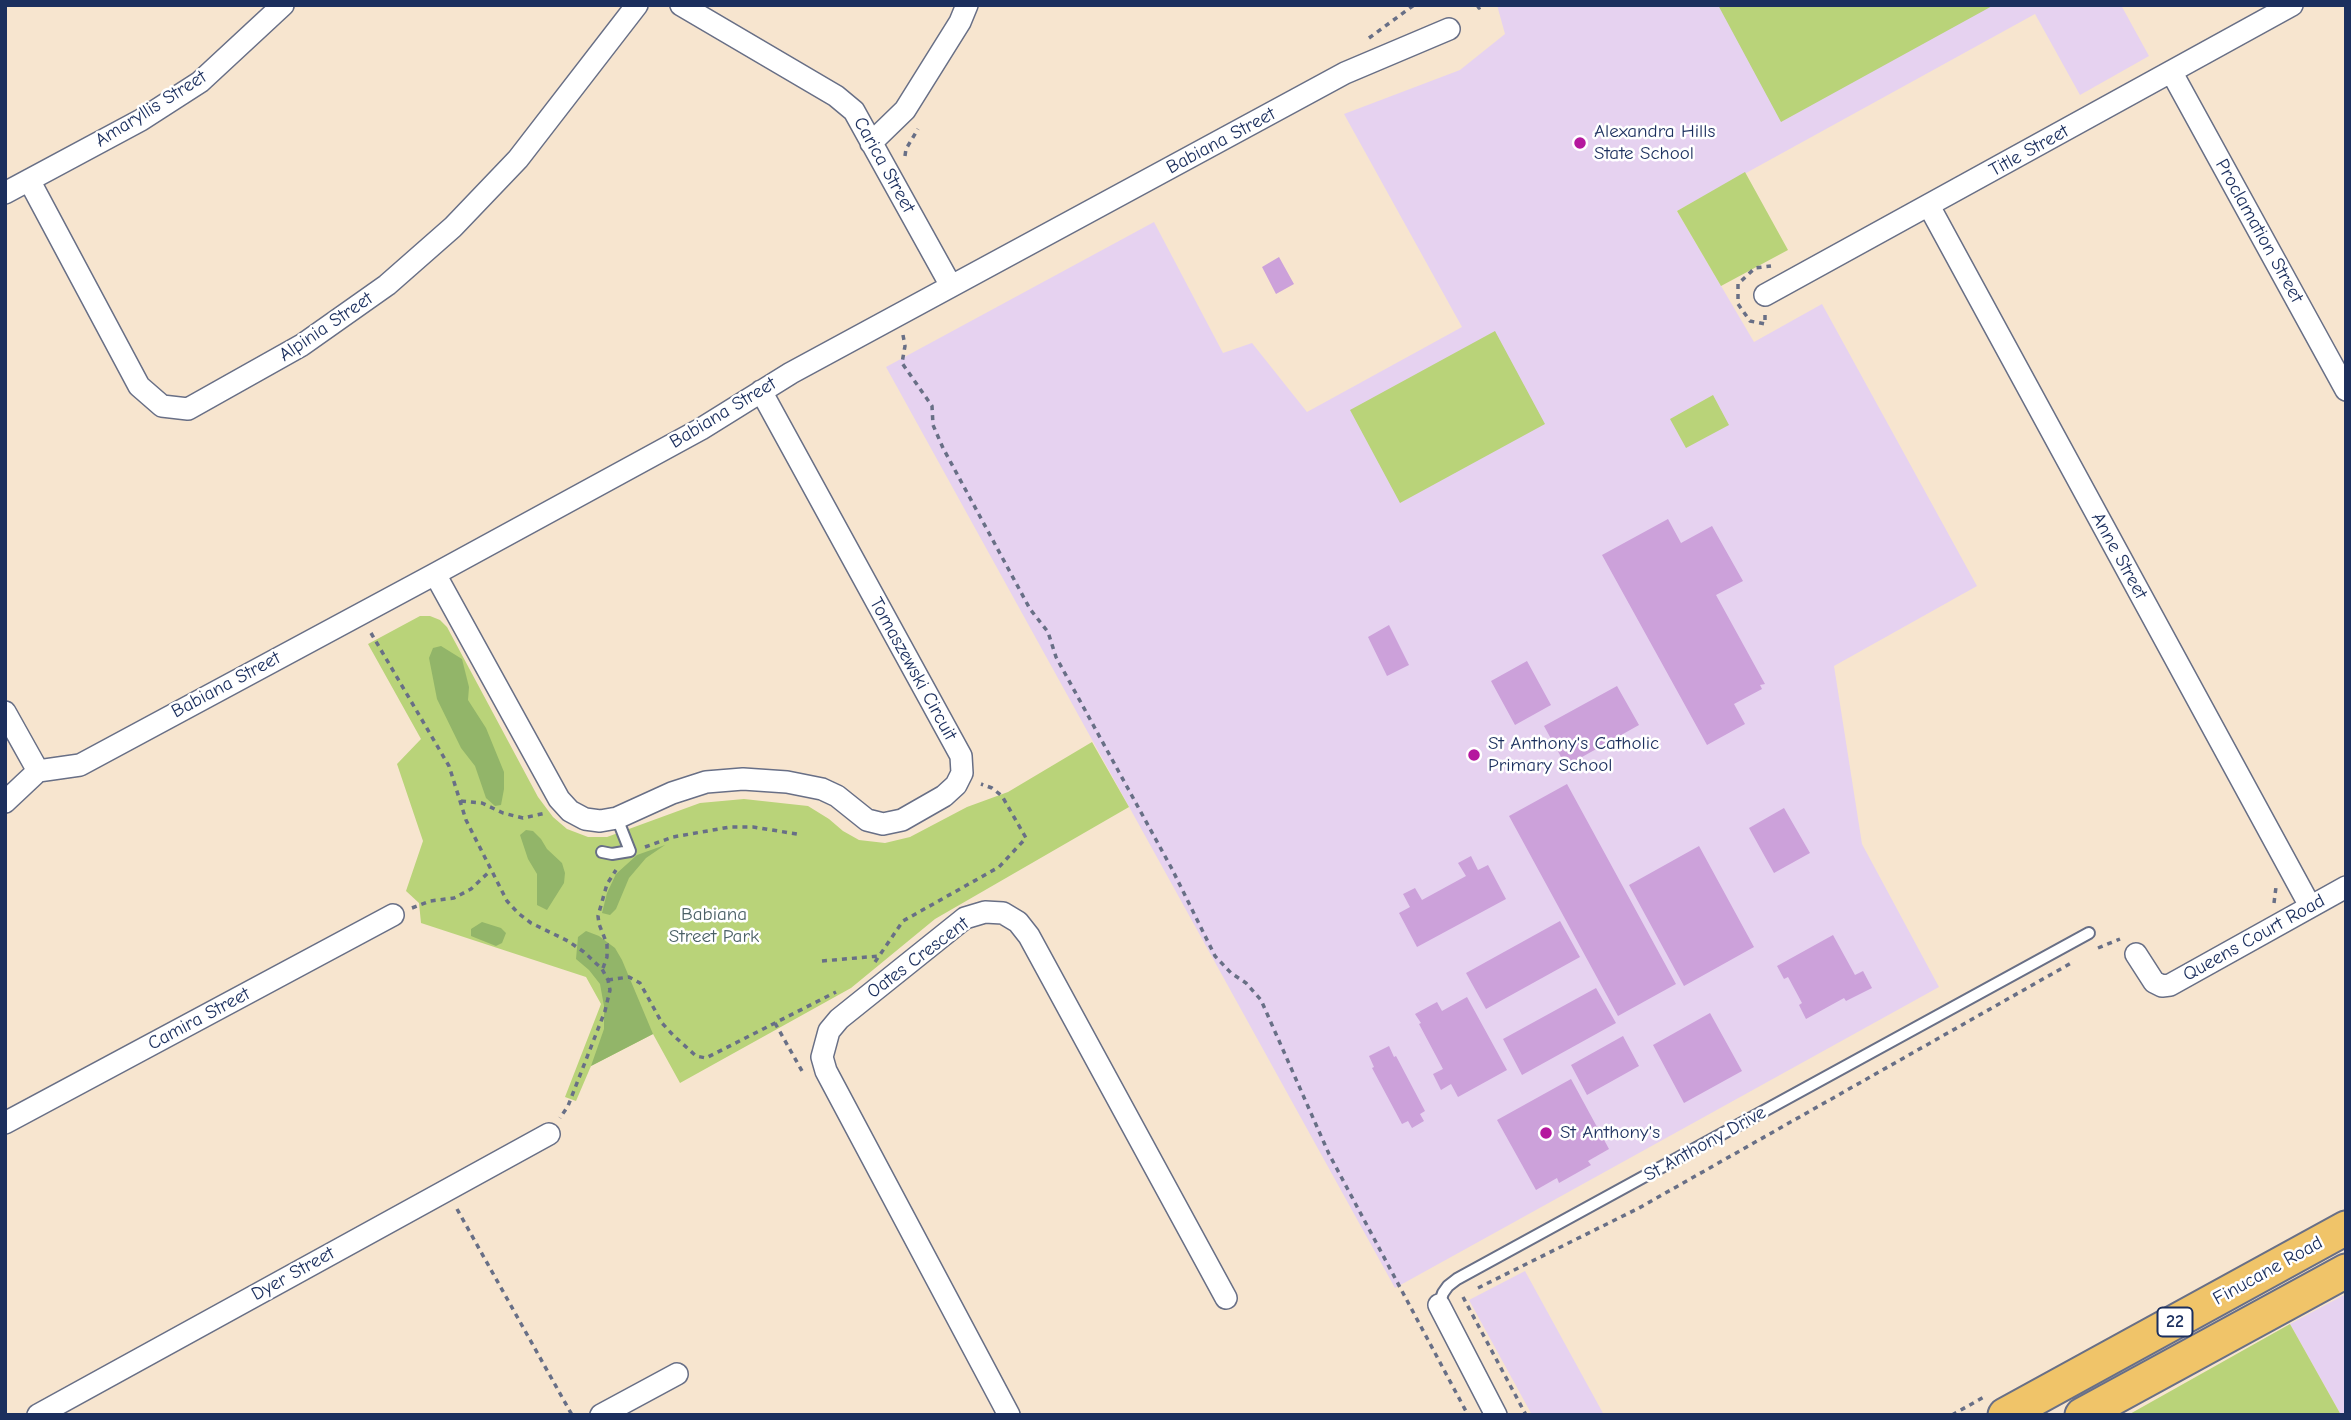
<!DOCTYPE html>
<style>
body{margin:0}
#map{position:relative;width:2351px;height:1420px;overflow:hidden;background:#f7e5cf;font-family:"Comic Neue",sans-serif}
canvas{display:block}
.frame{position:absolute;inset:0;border:7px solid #1b2f5e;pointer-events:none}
</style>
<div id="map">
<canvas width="2351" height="1420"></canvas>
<div class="frame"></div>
</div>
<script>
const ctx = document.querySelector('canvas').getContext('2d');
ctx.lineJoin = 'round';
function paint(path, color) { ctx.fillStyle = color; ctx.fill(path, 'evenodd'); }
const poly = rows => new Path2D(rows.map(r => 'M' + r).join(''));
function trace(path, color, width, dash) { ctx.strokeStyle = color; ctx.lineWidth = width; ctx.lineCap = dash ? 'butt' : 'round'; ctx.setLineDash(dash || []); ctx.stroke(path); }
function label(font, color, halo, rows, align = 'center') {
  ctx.font = font + ' "Comic Neue",sans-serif'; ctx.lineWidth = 5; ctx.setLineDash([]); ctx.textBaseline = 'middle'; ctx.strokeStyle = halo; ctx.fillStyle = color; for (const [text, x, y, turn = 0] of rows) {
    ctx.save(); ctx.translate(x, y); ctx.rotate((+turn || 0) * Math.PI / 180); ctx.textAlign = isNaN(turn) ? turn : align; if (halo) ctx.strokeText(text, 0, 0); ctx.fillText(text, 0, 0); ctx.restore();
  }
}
paint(poly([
 [1497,5,2121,5,2149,56,2080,95,2035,14,1677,211,1754,342,1822,304,1977,586,1834,666,1862,844,1939,987,1395,1288,886,367,1154,222,1223,353,1252,343,1307,412,1462,327,1344,114,1460,70,1505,34],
 [1525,1271,1604,1415,1532,1415,1469,1300],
 [2346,1294,2346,1415,2341,1415,2290,1324]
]), '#e6d2f0');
paint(poly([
 [1718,5,1994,5,1781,122],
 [1745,172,1788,250,1721,286,1677,211],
 [1495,331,1545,424,1400,503,1350,410],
 [1713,395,1729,425,1686,448,1670,419],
 [420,616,430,616,440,620,447,627,538,797,553,817,567,829,588,837,607,837,700,803,744,799,808,806,829,819,843,831,859,840,885,843,910,837,967,807,1008,792,1092,742,1129,807,935,919,851,988,680,1083,653,1034,591,1066,576,1101,565,1097,601,1004,586,977,421,923,419,903,406,891,423,841,397,764,421,739,368,644],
 [2290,1324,2341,1415,2128,1415]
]), '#b9d379');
paint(poly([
 [441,646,462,659,469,687,468,700,486,728,504,772,504,789,501,805,495,806,486,798,475,766,461,748,437,699,429,658,433,648],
 [526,830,533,831,541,839,547,849,562,863,565,873,564,883,547,910,537,905,537,874,528,859,520,835],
 [665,845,646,858,629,878,616,909,610,915,602,913,607,893,616,874,637,855],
 [482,922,501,928,506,933,502,943,496,946,471,936,471,929],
 [586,931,599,936,615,948,622,960,653,1034,591,1066,604,1029,604,1006,600,984,589,970,576,959,578,937]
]), '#92b569');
paint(poly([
 [1279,257,1294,284,1276,294,1262,267],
 [1668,519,1681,543,1712,526,1743,581,1716,595,1765,684,1760,685,1762,689,1734,704,1745,724,1707,745,1602,555],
 [1389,625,1409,665,1387,676,1368,637],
 [1527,661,1551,705,1515,725,1491,681],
 [1617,686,1639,725,1566,766,1544,726],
 [1567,784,1676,984,1618,1016,1509,816],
 [1784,808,1810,853,1774,873,1749,828],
 [1699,846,1754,947,1684,986,1629,885],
 [1471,856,1478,870,1488,865,1506,899,1417,947,1399,913,1410,907,1403,894,1415,888,1422,900,1466,876,1458,863],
 [1560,921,1580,957,1486,1009,1466,973],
 [1833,935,1855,975,1863,971,1872,988,1846,1001,1844,998,1806,1019,1799,1005,1802,1003,1788,977,1784,979,1777,966],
 [1596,988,1616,1023,1522,1075,1503,1039],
 [1467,997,1507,1070,1458,1097,1451,1084,1441,1090,1433,1074,1443,1069,1419,1024,1421,1023,1415,1014,1437,1002,1442,1011],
 [1710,1013,1742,1071,1684,1103,1653,1045],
 [1623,1036,1639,1066,1587,1095,1571,1065],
 [1389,1046,1394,1057,1396,1056,1425,1111,1420,1114,1424,1121,1412,1128,1408,1121,1402,1124,1372,1068,1374,1067,1369,1056],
 [1571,1079,1609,1149,1588,1161,1591,1165,1559,1183,1557,1178,1536,1190,1497,1120]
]), '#cca1da');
const service = poly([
 [602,852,612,854,630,851,617,818],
 [1439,1305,1443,1293,1448,1286,1457,1279,2089,933]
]);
const minor = poly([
 [681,5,836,96,854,111,951,286],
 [2172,73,2346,390],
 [871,143,905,110,960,22,967,5],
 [29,180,139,386,162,406,188,409,302,345,387,285,453,227,518,159,637,5],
 [5,193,141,120,200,82,283,5],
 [1929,206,2310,906],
 [1765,295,2292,5],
 [435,574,559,799,570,811,585,819,600,821,617,818,672,793,706,782,743,779,787,782,822,789,837,796,867,820,883,824,902,820,944,796,956,785,962,773,961,756,761,391],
 [5,712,38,771],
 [5,802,38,771,80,765,435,574,701,429,791,373,1345,73,1449,29],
 [2136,954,2154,982,2162,986,2170,985,2346,887],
 [5,1123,393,915],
 [1439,1305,1496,1415],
 [38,1415,549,1134],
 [601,1415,677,1374],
 [1009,1415,826,1071,822,1057,829,1031,839,1019,965,918,985,912,1003,913,1018,922,1029,936,1226,1298]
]);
const trunk = poly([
 [2005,1415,2346,1228],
 [2082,1415,2346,1271]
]);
trace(service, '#686f86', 14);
trace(minor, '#686f86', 24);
trace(trunk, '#686f86', 37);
trace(poly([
 [1477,5,1479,8,1483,5],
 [1369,38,1414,5],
 [905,156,906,149,918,129],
 [1765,315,1765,324,1750,321,1738,304,1738,284,1755,268,1771,266],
 [903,335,905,346,902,363,932,406,933,425,943,448,1030,609,1048,632,1056,657,1172,869,1215,956,1231,973,1246,983,1261,1000,1329,1154,1468,1415],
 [371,633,449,766,466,820,507,901,518,913,531,923,568,941,584,952,602,969,608,980,610,990,605,1011,568,1106,560,1118],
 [461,801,482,803,503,813,523,818,546,813],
 [645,847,673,837,730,827,753,827,797,834],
 [2274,903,2276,887],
 [412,908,430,901,454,898,471,889,490,871],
 [2098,948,2120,939],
 [822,961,879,956],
 [875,962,903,921,999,867,1026,838,1002,796,992,788,981,784],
 [603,968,607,957,607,944,599,924,598,916,607,884,616,870],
 [608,980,629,977,640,983,662,1023,673,1035,696,1056,706,1058,836,992],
 [775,1023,802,1071],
 [457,1209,572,1415],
 [1478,1288,1639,1208,2073,962],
 [1463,1297,1526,1415],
 [1952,1415,1984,1397]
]), '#686f86', 3.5, [5, 5]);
trace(service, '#fff', 10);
trace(minor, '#fff', 21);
trace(trunk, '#f0c469', 33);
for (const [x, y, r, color] of [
 [1580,143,7,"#b5179e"],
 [1474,755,7,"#b5179e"],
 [1546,1133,7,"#b5179e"]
]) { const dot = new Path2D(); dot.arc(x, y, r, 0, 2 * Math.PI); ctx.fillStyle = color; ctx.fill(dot); trace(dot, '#fff', 2.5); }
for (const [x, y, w] of [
 [2175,1322,35]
]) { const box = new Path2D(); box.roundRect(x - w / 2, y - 14.5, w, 29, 5); ctx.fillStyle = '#fff'; ctx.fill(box); trace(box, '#1b2f5e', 2); }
label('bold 18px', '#1b2f5e', null, [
 ["22",2175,1322]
]);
label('19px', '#1b2f5e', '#fff', [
 ["Amaryllis Street",151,109,-32],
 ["Babiana Street",1221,141,-28],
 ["Title Street",2029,151,-29],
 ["Carica Street",884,165,61],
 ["Proclamation Street",2259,231,61],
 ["Alpinia Street",326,327,-34],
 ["Babiana Street",723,413,-31],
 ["Anne Street",2119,556,61],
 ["Tomaszewski Circuit",913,669,61],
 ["Babiana Street",226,685,-28],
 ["Queens Court Road",2254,938,-29],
 ["Oates Crescent",918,958,-37],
 ["Camira Street",199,1019,-28],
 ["St Anthony Drive",1705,1144,-29],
 ["Finucane Road",2268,1271,-29],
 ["Dyer Street",293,1274,-29]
]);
label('19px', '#1b2f5e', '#fff', [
 ["Alexandra Hills",1594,132],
 ["State School",1594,154],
 ["St Anthony's Catholic",1488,744],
 ["Primary School",1488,766],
 ["St Anthony's",1560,1133]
], 'left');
label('19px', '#4a6066', '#fff', [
 ["Babiana",714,915],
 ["Street Park",714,937]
]);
</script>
